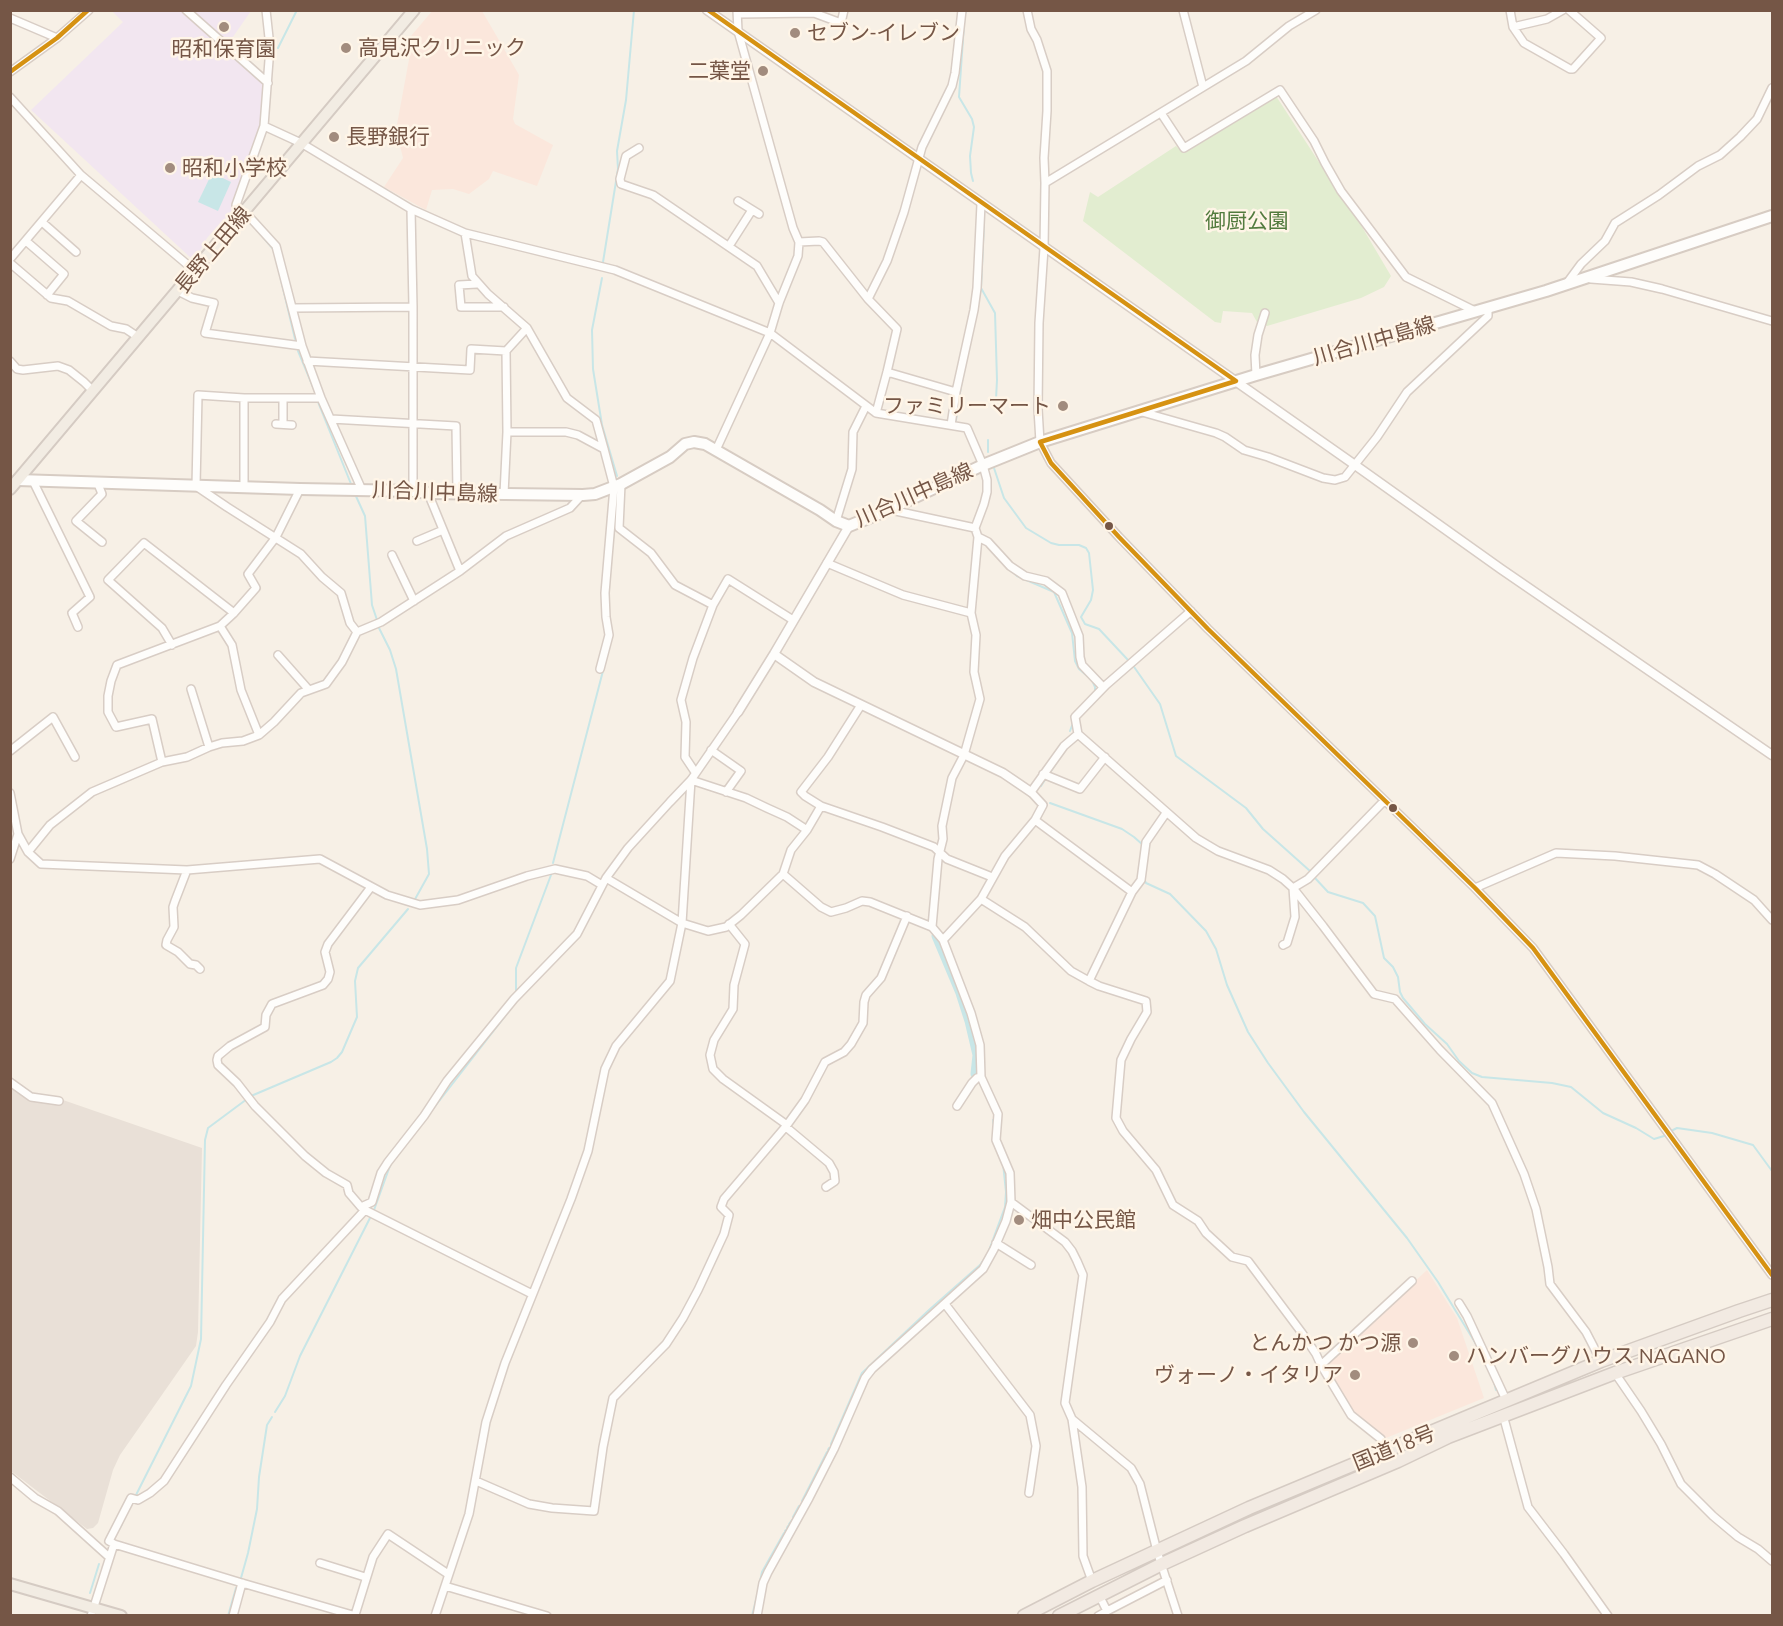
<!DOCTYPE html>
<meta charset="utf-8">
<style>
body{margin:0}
#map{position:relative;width:1783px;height:1626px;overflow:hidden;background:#f7f0e6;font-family:Ubuntu,sans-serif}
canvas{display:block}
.frame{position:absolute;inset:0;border:12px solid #755646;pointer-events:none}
</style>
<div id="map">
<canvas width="1783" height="1626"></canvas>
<div class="frame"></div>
</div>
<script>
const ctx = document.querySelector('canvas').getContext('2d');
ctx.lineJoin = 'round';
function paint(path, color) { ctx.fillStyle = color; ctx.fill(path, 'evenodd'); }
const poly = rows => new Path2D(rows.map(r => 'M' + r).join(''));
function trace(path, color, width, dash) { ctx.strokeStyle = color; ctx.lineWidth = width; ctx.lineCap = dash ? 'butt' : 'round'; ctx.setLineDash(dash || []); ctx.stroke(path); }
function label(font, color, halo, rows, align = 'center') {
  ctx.font = font + ' Ubuntu,"Noto Sans JP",sans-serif'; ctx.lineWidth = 5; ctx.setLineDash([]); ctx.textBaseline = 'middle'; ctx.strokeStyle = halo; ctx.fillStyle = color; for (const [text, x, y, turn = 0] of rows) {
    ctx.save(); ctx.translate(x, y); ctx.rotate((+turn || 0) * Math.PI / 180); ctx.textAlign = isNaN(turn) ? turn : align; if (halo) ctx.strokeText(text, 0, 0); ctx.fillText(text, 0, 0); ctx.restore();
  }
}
paint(poly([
 [433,10,482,11,496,35,519,75,513,119,515,124,553,145,537,186,493,171,489,179,469,194,453,189,432,190,426,210,384,187,403,158,396,130,410,54,400,49],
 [1427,1270,1457,1318,1484,1398,1386,1438,1371,1428,1352,1411,1325,1368,1326,1364]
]), '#fbe7dc');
paint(poly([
 [10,1083,31,1098,61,1105,63,1100,202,1148,198,1332,196,1346,120,1455,113,1470,98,1523,93,1528,87,1529,11,1471]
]), '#e9e0d7');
paint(poly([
 [112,11,182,11,264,84,260,130,236,210,221,222,207,238,200,251,192,259,31,110,123,22],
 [191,11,251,11,228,44]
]), '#f2e6f0');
paint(poly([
 [1276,96,1341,196,1355,215,1391,276,1384,287,1361,298,1267,326,1258,324,1252,313,1223,311,1221,323,1215,322,1083,221,1090,192,1098,197,1176,146,1183,152]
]), '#e2edd0');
paint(poly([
 [212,173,231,182,218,211,198,202]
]), '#c8e6e7');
trace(poly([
 [967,10,965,14,964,24,959,97,972,119,974,127,970,156,971,173,973,181],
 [278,48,297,10],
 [257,230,274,250,295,339],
 [603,262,618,169,617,151,626,100,634,10],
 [602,278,592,330,593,369,602,425,617,476],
 [981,288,995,313,997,380,996,399],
 [978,303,981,288,984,222],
 [298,351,316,394],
 [318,402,351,484],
 [956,420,961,386,975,320],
 [988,440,988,452],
 [994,468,1004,498,1026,528,1051,543,1059,545,1079,545,1086,548,1089,553,1093,590,1091,600,1081,617,1085,624,1099,629,1128,660],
 [355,494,365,516,372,605,377,620],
 [612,548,616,515],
 [1012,571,1017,576,1054,592,1072,633,1075,661,1079,669,1092,680,1095,687,1095,692],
 [378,626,390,650,396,669,427,849,429,874,414,901],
 [1132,664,1160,704,1176,756,1246,808,1263,829,1310,871],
 [1070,731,1073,723],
 [1051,771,1066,749],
 [1041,786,1046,778],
 [1050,803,1122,829,1134,837,1143,845],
 [553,863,604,667],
 [1315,878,1328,892,1363,903,1375,916,1384,958,1393,967,1398,977,1400,992,1403,998,1425,1024,1447,1044,1459,1061,1472,1073,1482,1077,1552,1083,1571,1087,1603,1113,1636,1128,1654,1139,1664,1136],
 [1144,879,1146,883,1170,894,1206,931,1216,949,1227,985,1248,1032,1268,1063,1304,1112,1407,1238,1438,1282,1476,1344],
 [516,993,516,968,551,875],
 [251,1096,331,1062,337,1058,342,1052,357,1017,355,981,358,968,408,909],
 [429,1114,516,1002],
 [993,1120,994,1127],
 [1673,1130,1677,1128,1712,1133,1753,1145,1772,1171],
 [374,1210,391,1163],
 [988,1253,1005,1207,1006,1192,1003,1163],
 [1493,1378,1496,1390],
 [275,1412,285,1396,300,1356,371,1216],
 [831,1444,862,1373,929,1310,980,1265,985,1258],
 [828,1450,829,1448],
 [136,1495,191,1386,201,1339,205,1140,208,1128,247,1099],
 [802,1501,827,1452],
 [793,1517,799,1506],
 [789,1524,792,1520],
 [787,1528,788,1526],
 [1540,1528,1581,1583],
 [785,1531,786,1530],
 [114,1538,122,1524],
 [241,1578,248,1553,257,1509,259,1477,267,1425,272,1417],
 [758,1591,762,1572,784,1533],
 [90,1593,99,1564],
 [228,1616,236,1588],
 [752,1616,757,1596]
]), '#c8e6e7', 2);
trace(poly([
 [936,936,960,993,969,1021,977,1055,975,1074]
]), '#c8e6e7', 9);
const minor = poly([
 [186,10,268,83],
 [266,10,270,47,264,126,236,205,238,209,245,212,276,246,302,346,321,398,362,490],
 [1027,10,1031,29,1037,40,1047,71,1047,111,1044,158,1045,183],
 [1183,10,1203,87],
 [1316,10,1289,26,1246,61,1045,183,1044,248,1039,323,1038,409,1040,442,1051,463,1119,537,1208,629,1475,888,1533,948,1772,1275],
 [1510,10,1513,27,1524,43,1570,69,1573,69,1601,38,1569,10],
 [738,14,814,13,841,23,844,10],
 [10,18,57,38],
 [1513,27,1547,19,1563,10],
 [10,72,57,38,89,10],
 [10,97,81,175,195,271],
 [1161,113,1184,148,1280,90,1314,141,1325,163,1341,191,1406,277,1475,311],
 [264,126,301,143,411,209,465,233,615,270,770,333,876,413,967,428,983,465,987,480,987,492,984,504,975,528,978,537,971,613,976,635,974,672,980,699,964,755,952,778,942,826,943,839,938,859,932,927],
 [639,148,626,156,620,179,621,184,653,195,757,266,779,303],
 [738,201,759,214],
 [411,209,413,307,413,491],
 [42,222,76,252],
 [465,233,472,276,488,294,527,328,567,398,596,420,604,449,614,487,605,593,606,617,609,635,600,669],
 [26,241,64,274,47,295],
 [799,242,819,241,823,242,868,299],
 [729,246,752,210],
 [10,259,81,175],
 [10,263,51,298,68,301,111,326,126,329,138,337],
 [1591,279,1631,282,1662,289,1772,321],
 [1567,283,1581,264,1605,241,1615,223,1659,195,1698,166,1720,155,1740,137,1757,119,1772,88],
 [477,284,459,285,461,307,504,307],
 [178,291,192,298,214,303,205,333,302,346],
 [293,308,413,307],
 [10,361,17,369,23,370,58,366,69,370,84,382,93,391],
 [307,361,470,370,471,349,506,351],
 [887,372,956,392],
 [1256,375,1255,355,1258,335,1265,313],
 [244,398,244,487],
 [321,398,244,398,198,395,196,486,227,507,301,554,322,577,341,593,350,623,357,632],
 [1142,412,1216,433,1225,437,1244,450,1268,457,1323,478,1335,480,1345,477,1377,437,1407,392,1488,316,1488,308],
 [876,413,887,372,897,329,868,299,887,261,904,212,922,147,952,86,955,73,962,10],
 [331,419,456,426,457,492],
 [276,424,292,425],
 [283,424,283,398],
 [951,425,956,392,974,310,977,288,981,204],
 [507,432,566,432,578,435,604,449],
 [716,450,770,333,779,303,798,256,799,242,793,228,738,31,737,10],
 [33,481,90,597,72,613,78,627],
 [98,484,102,494,76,521,102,542],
 [621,484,619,528,651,553,675,585,713,605],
 [428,493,460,571],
 [504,494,507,432,506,351,527,328],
 [891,510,975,528],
 [836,521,852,469,853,432,866,406],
 [978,537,988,542,1010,566,1025,576,1046,581,1062,593,1079,636,1080,657,1082,665,1103,687],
 [417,541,443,530],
 [392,555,414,601],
 [827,563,903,595,971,613],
 [1191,611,1106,685,1075,717,1078,734,1196,838,1218,851,1269,870,1283,879,1293,888,1323,926,1374,994,1395,999,1440,1050,1492,1103,1524,1174,1536,1209,1548,1267,1550,1284,1586,1332,1601,1361],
 [220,626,232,645,241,690,259,735],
 [172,645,162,628,108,580,144,543,234,613],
 [278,655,309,690],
 [191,689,209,747],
 [861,705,828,757,801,792,805,796,821,806,882,827,934,847,947,859,992,877],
 [711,750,741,771,726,792],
 [10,751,53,717,75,757],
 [162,762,152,719,116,727,108,712,108,696,111,681,117,665,220,626,234,613,256,588,248,574,276,537,300,489],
 [695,772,685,757,686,722,681,700,693,658,713,605,728,579,793,620],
 [1043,774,1080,789,1105,757],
 [691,780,746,798,767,808,787,817,807,830],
 [10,793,18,834,28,852,41,864,187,870,320,859,387,895,420,905,458,900,527,876,555,869,587,876,602,885],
 [1166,813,1146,842,1141,880,1132,892,1089,981,1099,986,1146,1001,1147,1012,1131,1039,1121,1060,1116,1118,1123,1131,1156,1170,1173,1205,1198,1221,1206,1233,1232,1257,1248,1261,1302,1333,1316,1354,1321,1365],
 [1035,820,1132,892],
 [28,852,50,825,92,792,162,762,187,757,209,747,222,743,243,741,259,735,274,722,301,693,326,684,342,662,357,632,381,622,460,571,506,536,570,508,582,495],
 [10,859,18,834],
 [187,870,175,901,173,907,174,927,167,940,166,945,178,952,190,964,196,965,200,969],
 [606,878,682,923,708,931,726,927,741,915,783,874,791,850,807,830,821,806],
 [1293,888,1308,879,1384,801],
 [1475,888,1556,853,1615,856,1698,865,1715,874,1754,900,1772,920],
 [981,899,1025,927,1071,971,1089,981],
 [729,924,745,944,734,985,733,1009,714,1040,710,1055,713,1069,723,1079,787,1125],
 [943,940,981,899,1005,856,1035,820,1043,805,1031,792,1064,746,1078,734],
 [1283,945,1287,943,1295,917,1293,888],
 [10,1082,31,1097,59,1101],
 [957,1106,972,1083,977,1078,981,1077],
 [786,1127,829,1163,834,1172,835,1181,826,1187],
 [1011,1202,1065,1242,1072,1251,1077,1261,1083,1275,1065,1403,1072,1419,1131,1468,1140,1484,1157,1551,1178,1616],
 [361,1207,349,1193,347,1185,326,1173,305,1156,255,1106,237,1083,218,1065,217,1060,218,1056,230,1046,265,1027,266,1015,272,1004,323,985,328,979,330,972,325,952,328,944,371,887],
 [365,1210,361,1207,372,1202,381,1173,388,1162,424,1116,447,1081,514,999,577,934,606,878,628,848,670,802,691,780,738,712],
 [365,1210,532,1294],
 [996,1243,1031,1265],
 [1459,1303,1467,1316,1507,1402],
 [945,1304,1030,1415,1036,1446,1029,1493],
 [1615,1373,1641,1411,1661,1444,1681,1484,1713,1516,1738,1537,1758,1549,1772,1561],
 [1503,1415,1528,1507,1564,1554,1608,1616],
 [1072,1419,1082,1487,1083,1556,1092,1581],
 [1386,1451,1381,1439,1351,1415,1321,1365,1412,1281],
 [10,1477,35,1498,58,1511,109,1557],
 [476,1481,529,1504,552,1508,594,1511,603,1447,613,1398,666,1344,683,1318,698,1290,724,1234,729,1215,721,1207,724,1199,787,1125,805,1100,825,1062,844,1052,851,1044,863,1023,864,1002,866,995,881,978,907,916],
 [320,1563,365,1577],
 [445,1586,547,1616],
 [1107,1611,1167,1580],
 [355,1615,373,1557,388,1534,448,1574],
 [91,1616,114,1544],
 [233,1616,242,1583],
 [356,1616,242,1583,114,1544,109,1541,131,1498,138,1500,150,1493,164,1481,226,1385,270,1322,282,1299,365,1210],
 [435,1616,469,1514,486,1422,505,1363,571,1199,588,1151,605,1069,616,1046,670,981,682,923,691,780],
 [757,1616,763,1583,768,1572,809,1498,834,1449,865,1378,872,1369,983,1269,994,1249,1006,1221,1011,1202,1010,1173,996,1140,998,1114,981,1077,980,1045,971,1013,943,940,932,927,870,902,862,901,846,908,831,912,821,907,783,874],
 [1098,1616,1107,1611,1099,1595]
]);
const tertiary = poly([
 [707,10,1355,465,1501,569,1772,755],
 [774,654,814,682,1003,773,1031,792],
 [738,712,774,654,849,526]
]);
const secondary = poly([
 [18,480,300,489,413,491,428,493,583,495,595,494,621,484,670,457,685,444,694,442,705,444,820,510,836,521,849,526,888,510,983,465,1040,442,1256,375,1546,291,1772,216]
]);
const primary = poly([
 [10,489,414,10],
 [10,1584,121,1616]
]);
const trunk = poly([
 [1024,1616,1092,1581,1249,1508,1601,1361,1739,1311,1772,1300],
 [1059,1616,1162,1564,1245,1526,1398,1461,1448,1437,1615,1373,1772,1319]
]);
trace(minor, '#d8cdc5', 10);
trace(tertiary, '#d8cdc5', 11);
trace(secondary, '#d7ccc3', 14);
trace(primary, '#d5cbc3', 14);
trace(trunk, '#d5cbc3', 15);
trace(minor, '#fefdfb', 7);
trace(tertiary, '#fefdfb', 8);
trace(secondary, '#fefdfb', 10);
trace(primary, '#f2ece3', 10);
trace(trunk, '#f2eae2', 12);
trace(poly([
 [708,10,1236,381],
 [10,72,57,38,88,10],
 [1236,381,1040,442,1051,463,1119,537,1208,629,1475,888,1533,948,1772,1275]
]), '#d69212', 4.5);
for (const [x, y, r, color] of [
 [224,27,6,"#a28c7e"],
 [795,33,6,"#a28c7e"],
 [346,48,6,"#a28c7e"],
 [763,71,6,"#a28c7e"],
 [334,137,6,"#a28c7e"],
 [170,168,6,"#a28c7e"],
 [1063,406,6,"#a28c7e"],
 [1109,526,5,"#755646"],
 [1393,808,5,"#755646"],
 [1019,1220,6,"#a28c7e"],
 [1413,1343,6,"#a28c7e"],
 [1454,1356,6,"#a28c7e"],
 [1355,1375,6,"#a28c7e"]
]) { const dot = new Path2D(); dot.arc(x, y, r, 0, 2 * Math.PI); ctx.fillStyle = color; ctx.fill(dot); trace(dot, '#fff5e7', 2); }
label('21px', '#755646', '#fff5e7', [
 ["セブン-イレブン",807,33],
 ["高見沢クリニック",358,48],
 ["昭和保育園",224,49,"center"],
 ["二葉堂",751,71,"right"],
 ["長野銀行",346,137],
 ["昭和小学校",182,168],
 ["ファミリーマート",1051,406,"right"],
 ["畑中公民館",1031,1220],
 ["とんかつ かつ源",1401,1343,"right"],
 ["ハンバーグハウス NAGANO",1466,1356],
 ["ヴォーノ・イタリア",1343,1375,"right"]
], 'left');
label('21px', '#527b3e', '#fff5e7', [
 ["御厨公園",1247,221]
]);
label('21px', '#755646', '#fff5e7', [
 ["長野上田線",213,250,-50],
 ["川合川中島線",1374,341,-16],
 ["川合川中島線",435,492,2],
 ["川合川中島線",914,495,-24],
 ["国道18号",1394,1448,-22]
]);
</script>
